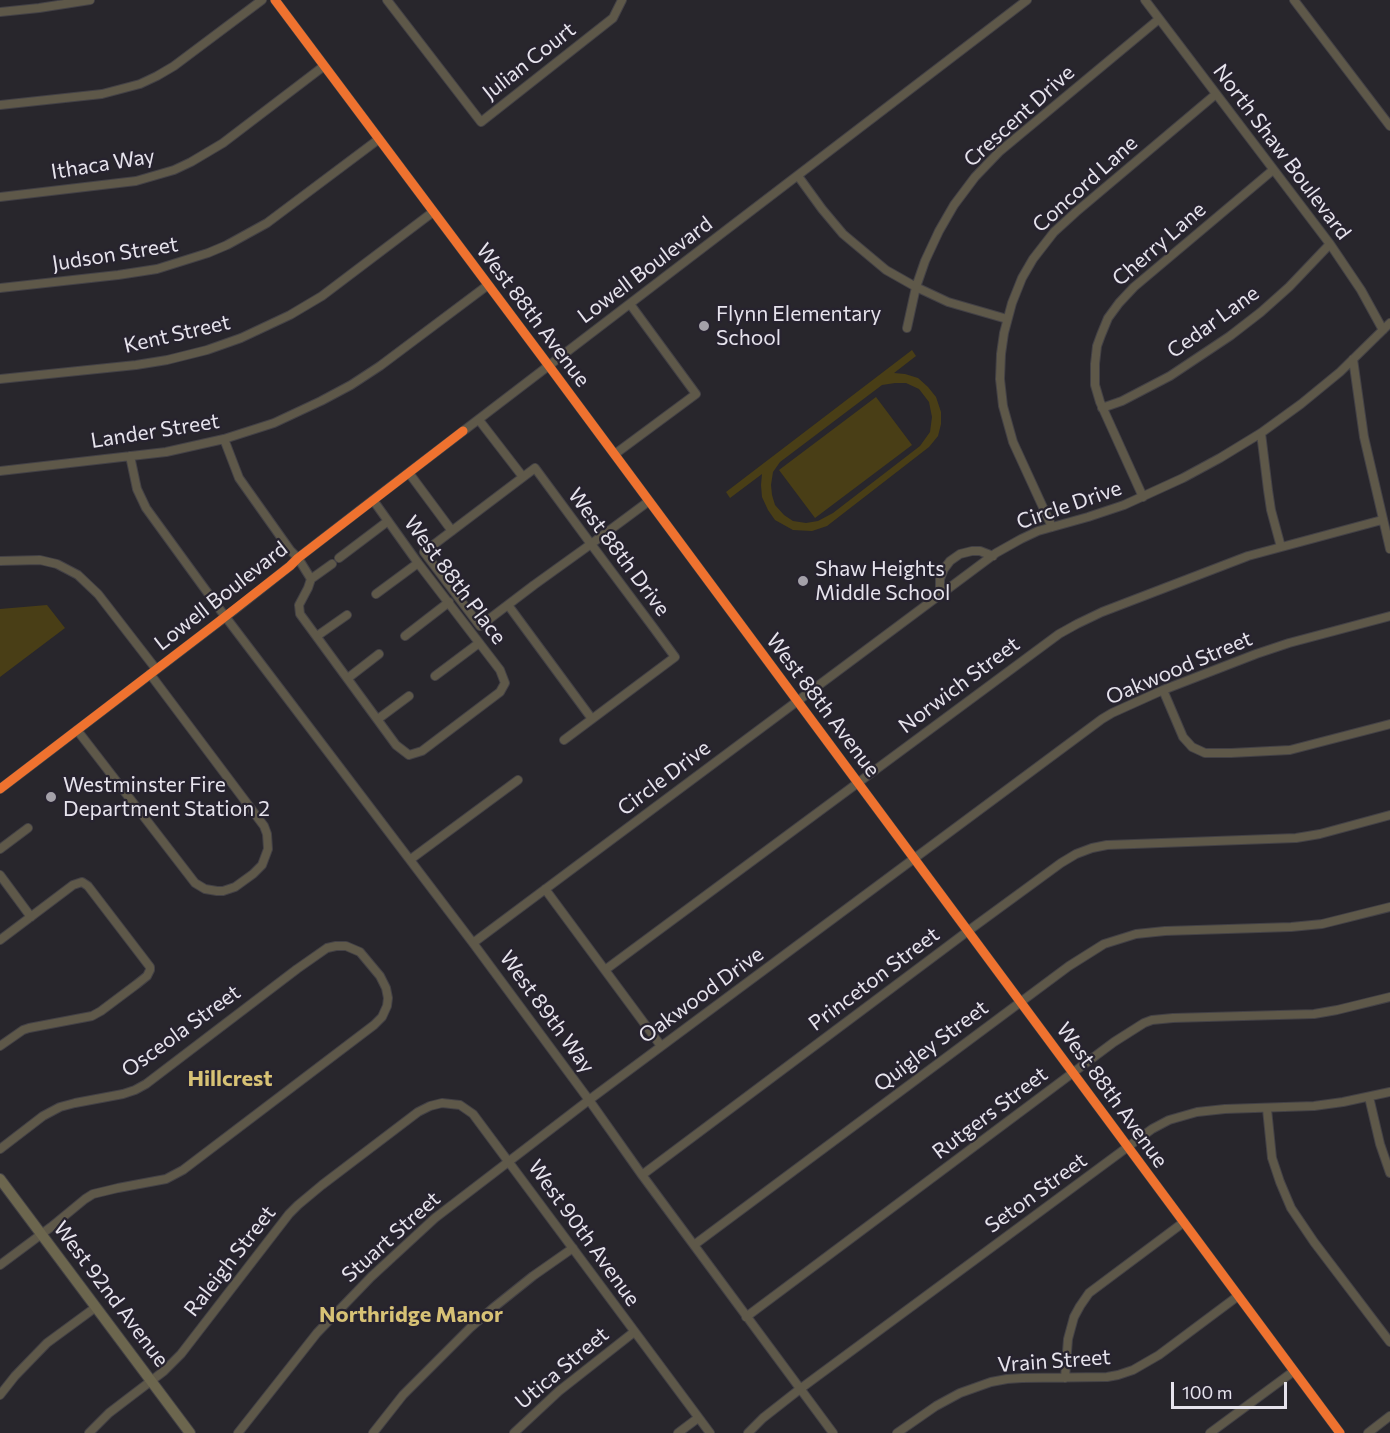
<!DOCTYPE html>
<style>
body{margin:0}
#map{position:relative;width:1390px;height:1433px;overflow:hidden;background:#28262c;font-family:Commissioner,sans-serif}
canvas{display:block}
.scale{position:absolute;left:1171px;top:1382px;width:116px;height:27px;box-sizing:border-box;border:3px solid #e6e3ec;border-top:0;padding-left:8px;font-size:18px;line-height:21px;white-space:nowrap;color:#e6e3ec;-webkit-text-stroke:4px #27232f;paint-order:stroke}
</style>
<div id="map">
<canvas width="1390" height="1433"></canvas>
<div class="scale">100 m</div>
</div>
<script>
const ctx = document.querySelector('canvas').getContext('2d');
ctx.lineJoin = 'round';
function paint(path, color) { ctx.fillStyle = color; ctx.fill(path, 'evenodd'); }
const poly = rows => new Path2D(rows.map(r => 'M' + r).join(''));
function trace(path, color, width, dash) { ctx.strokeStyle = color; ctx.lineWidth = width; ctx.lineCap = dash ? 'butt' : 'round'; ctx.setLineDash(dash || []); ctx.stroke(path); }
function label(font, color, halo, rows, align = 'center') {
  ctx.font = font + ' Commissioner,sans-serif'; ctx.lineWidth = 4.5; ctx.setLineDash([]); ctx.textBaseline = 'middle'; ctx.strokeStyle = halo; ctx.fillStyle = color; for (const [text, x, y, turn = 0] of rows) {
    ctx.save(); ctx.translate(x, y); ctx.rotate((+turn || 0) * Math.PI / 180); ctx.textAlign = isNaN(turn) ? turn : align; if (halo) ctx.strokeText(text, 0, 0); ctx.fillText(text, 0, 0); ctx.restore();
  }
}
paint(poly([
 [912,350,916,356,894,373,905,374,918,378,928,387,936,397,941,412,941,424,938,436,929,447,827,526,812,531,793,530,775,520,768,510,762,497,761,485,762,474,730,498,726,492],
 [895,383,906,383,919,389,929,402,932,417,930,432,920,446,833,513,818,521,806,523,793,521,784,515,775,505,772,495,771,485,773,472,780,462,882,385],
 [876,397,912,445,815,518,779,470],
 [47,605,65,628,0,677,0,609]
]), '#493e16');
const minor = poly([
 [275,0,549,366,1340,1433],
 [387,0,481,122,613,18,622,0],
 [1145,0,1330,244,1361,290,1383,330],
 [1294,0,1390,126],
 [0,12,39,8,90,0],
 [0,105,102,94,140,84,157,76,174,66,262,0],
 [798,176,822,209,843,234,886,270,916,287,948,302,1007,319],
 [0,197,136,181,174,170,191,162,223,143,324,66],
 [0,288,118,275,157,269,208,253,227,245,267,223,379,139],
 [907,328,916,287,925,261,939,231,954,205,975,177,999,152,1159,19],
 [1353,359,1364,437,1390,549],
 [0,379,136,365,167,360,207,350,241,338,290,315,322,296,433,212],
 [1102,408,1122,401,1170,376,1230,336,1261,312,1289,287,1330,244],
 [479,420,523,477],
 [1261,433,1268,490,1271,510,1281,547],
 [224,439,239,478,290,550,298,558,311,579,308,588,299,605,300,614,396,745,409,755,422,751,500,692,505,683,500,670,418,563,373,500],
 [615,454,696,394,630,304],
 [130,456,137,489,146,508,218,607,473,943,589,1100,642,1175,833,1433],
 [0,471,166,452,224,439,274,423,321,401,351,385,380,366,488,285],
 [409,473,452,531],
 [1143,497,1100,402,1095,385,1095,364,1097,346,1101,335,1108,318,1119,303,1134,287,1273,170],
 [1052,527,1013,442,1003,406,1000,379,1001,354,1004,333,1012,303,1022,278,1033,259,1054,232,1076,212,1216,94],
 [339,558,388,521],
 [0,561,40,560,57,564,78,575,98,594,156,669],
 [311,579,332,564],
 [376,594,418,563],
 [940,594,940,579,944,569,950,561,960,554,972,551,980,551,993,556],
 [508,605,592,719],
 [317,636,347,615],
 [405,636,449,602],
 [435,676,479,643],
 [348,678,379,654],
 [1163,690,1183,737,1192,747,1205,753,1231,753,1290,750,1390,724],
 [378,719,409,696],
 [77,730,195,883,205,889,217,891,223,891,235,887,253,874,262,865,268,849,267,834,264,826,150,674],
 [564,740,675,657,653,627,591,544,535,468,424,552,480,626,534,585,591,544,649,501],
 [0,789,237,608,290,566,298,558,373,500,1027,0],
 [0,849,28,828],
 [411,859,518,780],
 [0,875,31,917],
 [545,889,661,1046],
 [0,940,73,885,82,882,88,886,150,967,150,970,147,976,137,984,101,1011,92,1016,29,1028,23,1030,0,1046],
 [473,943,996,553,1021,539,1038,531,1088,517,1124,505,1183,478,1220,458,1261,433,1301,404,1340,372,1390,323],
 [605,970,1059,634,1077,624,1102,612,1248,556,1382,520],
 [1369,1097,1380,1144,1390,1173],
 [1267,1109,1272,1158,1280,1182,1291,1208,1314,1242,1390,1342],
 [0,1149,43,1116,60,1107,75,1103,123,1094,135,1090,146,1084,297,969,327,948,336,946,346,946,360,952,380,976,386,988,388,998,387,1006,382,1017,374,1025,183,1170,166,1179,118,1188,93,1194,85,1199,51,1227,0,1265],
 [642,1175,968,931,1061,863,1076,854,1092,848,1107,845,1296,838,1320,834,1390,815],
 [694,1245,1069,966,1104,944,1136,934,1165,931,1291,927,1322,924,1390,907],
 [746,1317,1114,1042,1144,1023,1152,1020,1173,1018,1314,1014,1337,1010,1390,997],
 [1065,1378,1068,1339,1074,1317,1080,1306,1089,1293,1184,1222],
 [0,1395,15,1376,47,1343,96,1307],
 [89,1433,109,1413,164,1371,181,1354,289,1214,298,1205,322,1185,418,1112,430,1106,442,1103,460,1105,473,1114,710,1433],
 [238,1433,317,1333,371,1277,435,1218,589,1100,1102,719,1112,713,1163,690,1256,654,1289,643,1390,616],
 [373,1433,403,1395,470,1328,493,1308,533,1276,573,1248],
 [514,1433,559,1391,634,1332],
 [678,1433,698,1418],
 [748,1433,763,1418,800,1389,1152,1129,1169,1120,1197,1112,1225,1109,1314,1106,1343,1102,1390,1092],
 [897,1433,936,1406,960,1393,991,1382,1007,1379,1022,1378,1107,1377,1118,1375,1133,1370,1159,1355,1238,1296],
 [1210,1433,1294,1371],
 [1368,1433,1390,1416]
]);
const major = poly([
 [0,1179,190,1433]
]);
trace(minor, '#434146', 10);
trace(major, '#434146', 12);
trace(minor, '#5e5849', 8);
trace(major, '#6c664e', 10);
trace(poly([
 [275,0,549,366,1340,1433],
 [0,789,217,623,290,566,298,558,463,431]
]), '#ef722f', 9);
for (const [x, y, r, color] of [
 [704,326,6,"#a4a1a9"],
 [803,581,6,"#a4a1a9"],
 [51,797,6,"#a4a1a9"]
]) { const dot = new Path2D(); dot.arc(x, y, r, 0, 2 * Math.PI); ctx.fillStyle = color; ctx.fill(dot); trace(dot, '#27232f', 2); }
label('21px', '#e6e3ec', '#27232f', [
 ["Julian Court",529,61,-38],
 ["Crescent Drive",1019,116,-42],
 ["North Shaw Boulevard",1282,152,53],
 ["Ithaca Way",103,164,-9],
 ["Concord Lane",1085,184,-42],
 ["Cherry Lane",1159,244,-41],
 ["Judson Street",115,254,-9],
 ["Lowell Boulevard",645,270,-37],
 ["West 88th Avenue",533,315,53],
 ["Cedar Lane",1213,322,-36],
 ["Kent Street",177,334,-13],
 ["Lander Street",155,431,-9],
 ["Circle Drive",1069,505,-19],
 ["West 88th Drive",619,552,53],
 ["West 88th Place",455,580,53],
 ["Lowell Boulevard",221,596,-38],
 ["Oakwood Street",1179,668,-23],
 ["Norwich Street",959,685,-37],
 ["West 88th Avenue",823,705,53],
 ["Circle Drive",664,778,-37],
 ["Princeton Street",874,979,-37],
 ["Oakwood Drive",701,995,-36],
 ["West 89th Way",547,1012,54],
 ["Osceola Street",181,1031,-36],
 ["Quigley Street",931,1046,-37],
 ["West 88th Avenue",1112,1095,54],
 ["Rutgers Street",990,1113,-37],
 ["Seton Street",1036,1193,-36],
 ["West 90th Avenue",584,1233,54],
 ["Stuart Street",391,1237,-42],
 ["Raleigh Street",230,1261,-52],
 ["West 92nd Avenue",111,1294,53],
 ["Vrain Street",1054,1361,-4],
 ["Utica Street",562,1368,-40]
]);
label('21px', '#e6e3ec', '#27232f', [
 ["Flynn Elementary",716,314],
 ["School",716,338],
 ["Shaw Heights",815,569],
 ["Middle School",815,593],
 ["Westminster Fire",63,785],
 ["Department Station 2",63,809]
], 'left');
label('bold 22px', '#d7c275', '#27232f', [
 ["Hillcrest",230,1079],
 ["Northridge Manor",411,1315]
]);
</script>
